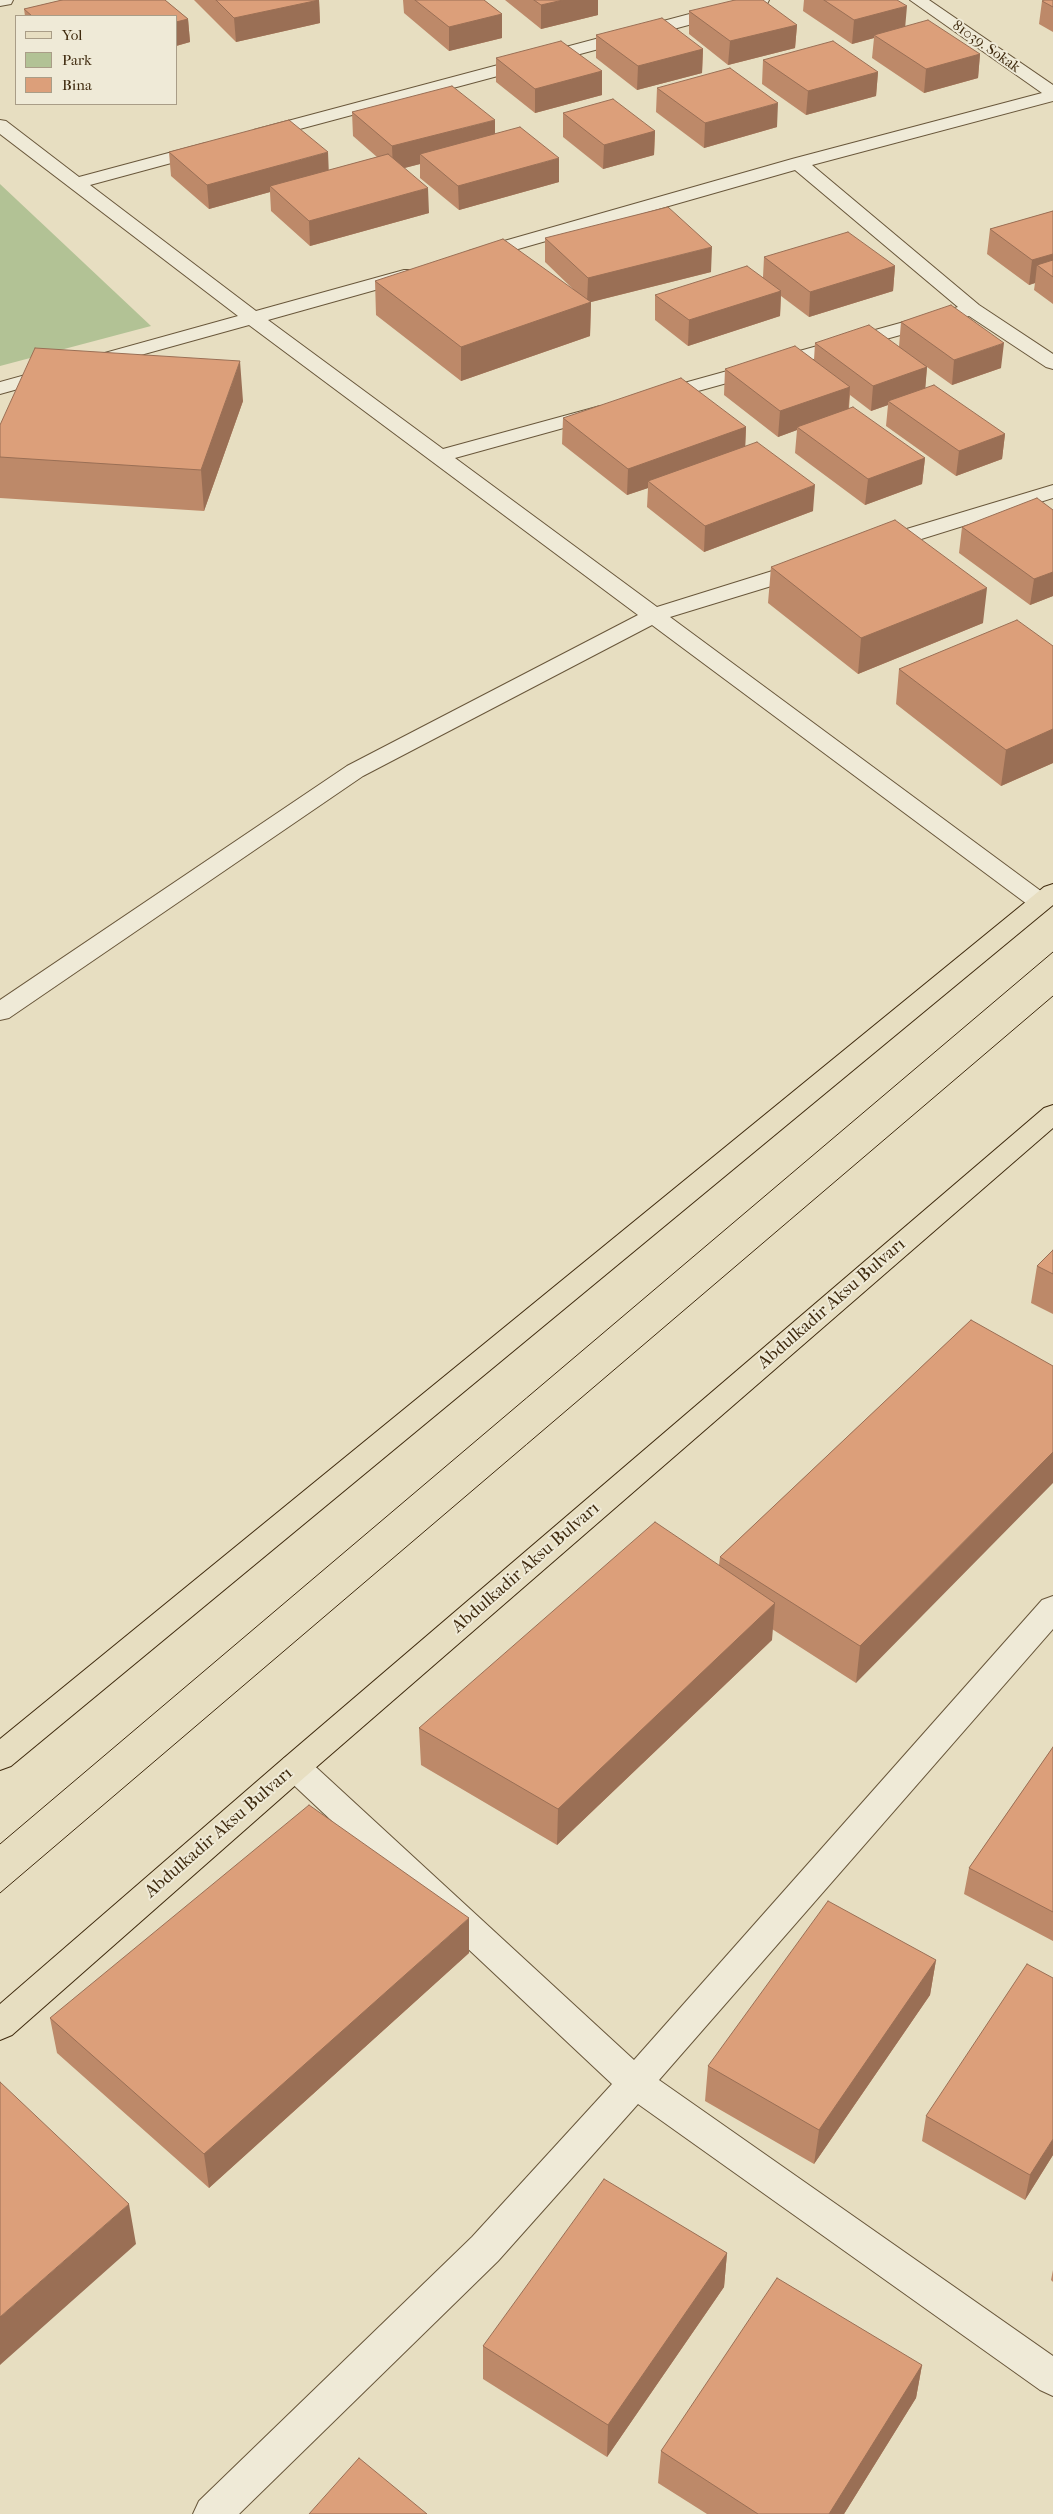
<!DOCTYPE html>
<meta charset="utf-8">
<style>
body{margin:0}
#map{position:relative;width:1053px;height:2514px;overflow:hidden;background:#e7dec1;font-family:"IM FELL French Canon",serif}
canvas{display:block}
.legend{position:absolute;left:15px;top:15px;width:162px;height:90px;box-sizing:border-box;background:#efead7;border:1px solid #a99d87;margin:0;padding:6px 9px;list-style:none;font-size:15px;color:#3f2a0e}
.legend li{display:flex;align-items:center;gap:10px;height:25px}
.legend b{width:25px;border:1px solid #a99d87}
</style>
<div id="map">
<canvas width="1053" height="2514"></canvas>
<ul class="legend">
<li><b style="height:6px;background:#e7dec1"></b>Yol</li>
<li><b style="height:14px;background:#b2c295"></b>Park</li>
<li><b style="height:14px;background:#dc9f7a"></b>Bina</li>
</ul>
</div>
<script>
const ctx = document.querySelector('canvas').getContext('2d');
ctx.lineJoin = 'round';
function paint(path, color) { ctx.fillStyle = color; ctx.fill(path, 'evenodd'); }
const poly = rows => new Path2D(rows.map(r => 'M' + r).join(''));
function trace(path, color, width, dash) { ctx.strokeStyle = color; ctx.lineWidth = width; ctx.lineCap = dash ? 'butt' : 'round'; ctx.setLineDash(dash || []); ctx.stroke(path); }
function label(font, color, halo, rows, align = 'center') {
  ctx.font = font + ' "IM FELL French Canon",serif'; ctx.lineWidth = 4; ctx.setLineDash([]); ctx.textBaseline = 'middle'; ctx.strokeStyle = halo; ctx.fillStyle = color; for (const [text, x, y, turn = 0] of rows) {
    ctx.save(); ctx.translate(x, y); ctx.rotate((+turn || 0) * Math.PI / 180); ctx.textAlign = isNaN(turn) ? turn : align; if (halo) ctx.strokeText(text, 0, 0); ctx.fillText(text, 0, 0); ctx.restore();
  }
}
paint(poly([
 [0,184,151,326,0,366]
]), '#b2c295');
const street = poly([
 [0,0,13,0,11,4,0,6,0,0],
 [742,0,769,0,767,4,266,138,260,139,254,138,251,134,254,130,742,0],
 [910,0,929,0,1053,85,1053,101,812,165,979,305,1053,354,1053,369,1046,367,969,316,662,401,655,403,648,401,645,397,648,393,958,307,795,170,483,259,469,259,466,255,469,251,792,159,1042,93,910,0],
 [0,120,6,121,79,177,206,143,212,144,215,148,212,152,90,185,256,311,404,270,418,270,421,274,418,278,268,320,443,449,593,408,600,406,607,408,610,412,607,416,455,458,657,607,798,563,806,561,814,563,817,568,814,573,670,617,1049,897,1052,902,1049,907,1040,910,1031,907,652,625,363,776,9,1018,0,1020,0,1000,347,766,638,615,249,325,0,394,0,382,238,316,0,134,0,120],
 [1053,485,1053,498,886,550,878,551,870,550,867,545,870,540,1053,485],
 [1053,1596,1053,1629,659,2080,1053,2356,1053,2396,1040,2390,638,2104,498,2261,239,2514,193,2514,199,2501,472,2237,612,2084,284,1776,279,1767,284,1758,295,1754,306,1758,634,2060,1042,1600,1053,1596]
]);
const primary = poly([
 [1053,884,1053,905,11,1766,0,1770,0,1739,1044,887,1053,884],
 [1053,1105,1053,1128,306,1776,12,2035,0,2040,0,2004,284,1758,1044,1108,1053,1105]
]);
trace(street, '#69573b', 2);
trace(primary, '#3f2a0e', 2);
paint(street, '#efead7');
paint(primary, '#e7dec1');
trace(poly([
 [0,1844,1053,952],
 [0,1893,1053,996]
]), '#3f2a0e', 1);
paint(poly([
 [62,0,165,0,188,19,190,42,176,46,176,16,25,16,24,9],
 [194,0,319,0,320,23,236,42],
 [403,0,484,0,502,14,502,38,449,51,404,13],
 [505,0,598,0,598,15,541,29],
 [804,0,897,0,905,26,980,54,978,78,924,93,872,58,874,38,852,44,803,11],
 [1053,0,1053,32,1039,24,1042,1],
 [689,11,797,25,795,48,728,65,689,34],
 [596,35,703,49,702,73,637,90,596,58],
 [496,58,602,71,602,95,535,113,496,82],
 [763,60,878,72,876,96,806,115,762,84],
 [657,88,777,127,704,148,656,112],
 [352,112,495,134,559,182,459,210,420,178,420,164,404,168,429,213,310,246,271,211,270,192,209,209,171,176,169,152,329,170,377,157,353,136],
 [563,113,655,131,654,155,603,169,563,137],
 [1053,211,1053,304,1034,290,1035,283,1029,285,987,254,990,229],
 [545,238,711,272,591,302,590,336,461,381,376,315,375,281,574,290,545,262],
 [764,257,895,266,893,291,809,317,781,296,780,316,688,346,655,320,655,295,763,277],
 [901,322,1001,368,952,385,927,367,925,388,1005,434,1002,459,956,476,886,426,888,405,871,411,850,395,849,408,925,458,922,484,865,505,795,453,797,430,778,437,724,395,725,369,814,360,815,343,899,347],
 [243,401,204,511,0,498,0,425],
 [563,418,746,427,745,446,813,511,704,552,647,507,648,488,627,495,562,444],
 [1053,510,1053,596,1030,605,959,553,962,527],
 [771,567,983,623,858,674,768,603],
 [1053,646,1053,763,1001,786,896,704,899,669],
 [1053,1250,1053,1314,1031,1303,1037,1266],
 [971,1320,856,1683,772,1629,772,1640,557,1845,421,1765,419,1728,719,1565,720,1557],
 [1053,1747,1053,1941,964,1894,969,1868],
 [469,1953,209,2188,57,2053,50,2018],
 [936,1960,930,1995,814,2164,705,2101,708,2066],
 [926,2116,1053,2155,1025,2200,922,2141],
 [727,2253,724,2287,607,2457,483,2379,483,2346],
 [1053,2270,1053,2282,1051,2280],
 [922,2365,916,2398,844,2514,707,2514,658,2483,661,2451]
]), '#bd8969');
paint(poly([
 [319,0,320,23,236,42,234,18],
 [563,0,598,0,598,15,541,29,541,5],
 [907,6,905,29,874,35,874,38,852,44,854,20],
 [502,14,502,38,449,51,449,27],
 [188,19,190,42,176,46,176,22],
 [797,25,795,48,728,65,730,41],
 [703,49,702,73,637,90,638,66],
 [980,54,978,78,924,93,926,69],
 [602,71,602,95,535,113,535,89],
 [878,72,876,96,806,115,808,91],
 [778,103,777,127,704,148,705,123],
 [495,120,495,144,420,154,420,164,393,171,392,146],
 [655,131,654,155,603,169,604,145],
 [328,152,329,176,270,186,270,192,209,209,207,185],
 [559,158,559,182,459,210,458,186],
 [428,188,429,213,310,246,309,221],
 [712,247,711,272,587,303,588,278],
 [1053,254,1053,277,1037,265,1035,283,1029,285,1032,260],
 [895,266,893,291,809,317,810,292],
 [781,291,780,316,688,346,689,320],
 [591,302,590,336,461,381,461,347],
 [1004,343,1001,368,952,385,954,360],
 [240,361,243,401,204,511,201,470],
 [927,367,925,392,888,401,888,405,871,411,873,386],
 [850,387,848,413,797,427,797,430,778,437,780,411],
 [746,427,745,452,648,481,648,488,627,495,628,469],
 [1005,434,1002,459,956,476,959,451],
 [925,458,922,484,865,505,868,479],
 [815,485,813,511,704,552,705,526],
 [1053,572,1053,596,1030,605,1034,579],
 [987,588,983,623,858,674,861,638],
 [1053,729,1053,763,1001,786,1006,750],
 [1053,1452,1053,1483,856,1683,860,1646],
 [775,1603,772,1640,557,1845,558,1809],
 [469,1918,469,1953,209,2188,204,2154],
 [936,1960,930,1995,814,2164,819,2130],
 [1053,2139,1053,2155,1025,2200,1030,2175],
 [129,2204,136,2244,0,2365,0,2317],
 [727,2253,724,2287,607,2457,608,2425],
 [922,2365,916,2398,844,2514,829,2514]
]), '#9a6f55');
const building = poly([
 [62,0,165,0,188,19,176,22,176,16,32,16,24,9,62,0],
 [216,0,319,0,234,18,216,0],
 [415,0,484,0,502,14,449,27,415,0],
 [534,0,563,0,541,5,534,0],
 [735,0,763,0,797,25,730,41,689,11,735,0],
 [824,0,897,0,907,6,854,20,824,0],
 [1044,0,1053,0,1053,7,1042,1,1044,0],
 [662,18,703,49,638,66,596,35,662,18],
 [928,20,980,54,926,69,874,35,928,20],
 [561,41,602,71,535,89,496,58,561,41],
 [833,41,878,72,808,91,763,60,833,41],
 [730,68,778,103,705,123,657,88,730,68],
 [452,86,495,120,392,146,352,112,452,86],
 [613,99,655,131,604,145,563,113,613,99],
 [289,120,328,152,207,185,169,152,289,120],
 [520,127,559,158,458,186,420,154,520,127],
 [388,154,428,188,309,221,270,186,388,154],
 [668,207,712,247,588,278,545,238,668,207],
 [1053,211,1053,254,1032,260,990,229,1053,211],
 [848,232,895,266,810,292,764,257,848,232],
 [503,239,591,302,461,347,375,281,503,239],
 [1053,260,1053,277,1037,265,1053,260],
 [747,266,781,291,689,320,655,295,747,266],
 [951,305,1004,343,954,360,901,322,951,305],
 [869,325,927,367,873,386,815,343,869,325],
 [795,346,850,387,780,411,725,369,795,346],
 [35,348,240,361,201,470,0,457,0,425,35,348],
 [681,378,746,427,628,469,563,418,681,378],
 [934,385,1005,434,959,451,888,401,934,385],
 [853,407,925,458,868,479,797,427,853,407],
 [757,442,815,485,705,526,648,481,757,442],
 [1037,498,1053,510,1053,572,1034,579,962,527,1037,498],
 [895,520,987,588,861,638,771,567,895,520],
 [1017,620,1053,646,1053,729,1006,750,899,669,1017,620],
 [1053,1250,1053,1274,1037,1266,1053,1250],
 [971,1320,1053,1366,1053,1452,860,1646,720,1557,971,1320],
 [655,1522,775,1603,558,1809,419,1728,655,1522],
 [1053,1747,1053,1912,969,1868,1053,1747],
 [309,1805,469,1918,204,2154,50,2018,309,1805],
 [828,1901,936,1960,819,2130,708,2066,828,1901],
 [1027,1964,1053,1978,1053,2139,1030,2175,926,2116,1027,1964],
 [0,2082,129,2204,0,2317,0,2082],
 [604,2179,727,2253,608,2425,483,2346,604,2179],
 [777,2278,922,2365,829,2514,758,2514,661,2451,777,2278],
 [359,2458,427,2514,309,2514,359,2458]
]);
paint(building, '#dc9f7a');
trace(building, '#9a6f55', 1);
label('15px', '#3f2a0e', '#efead7', [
 ["81039. Sokak",986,47,35]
]);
label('18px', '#3f2a0e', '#efead7', [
 ["Abdulkadir Aksu Bulvarı",832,1304,-41],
 ["Abdulkadir Aksu Bulvarı",526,1568,-41],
 ["Abdulkadir Aksu Bulvarı",219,1833,-41]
]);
</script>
